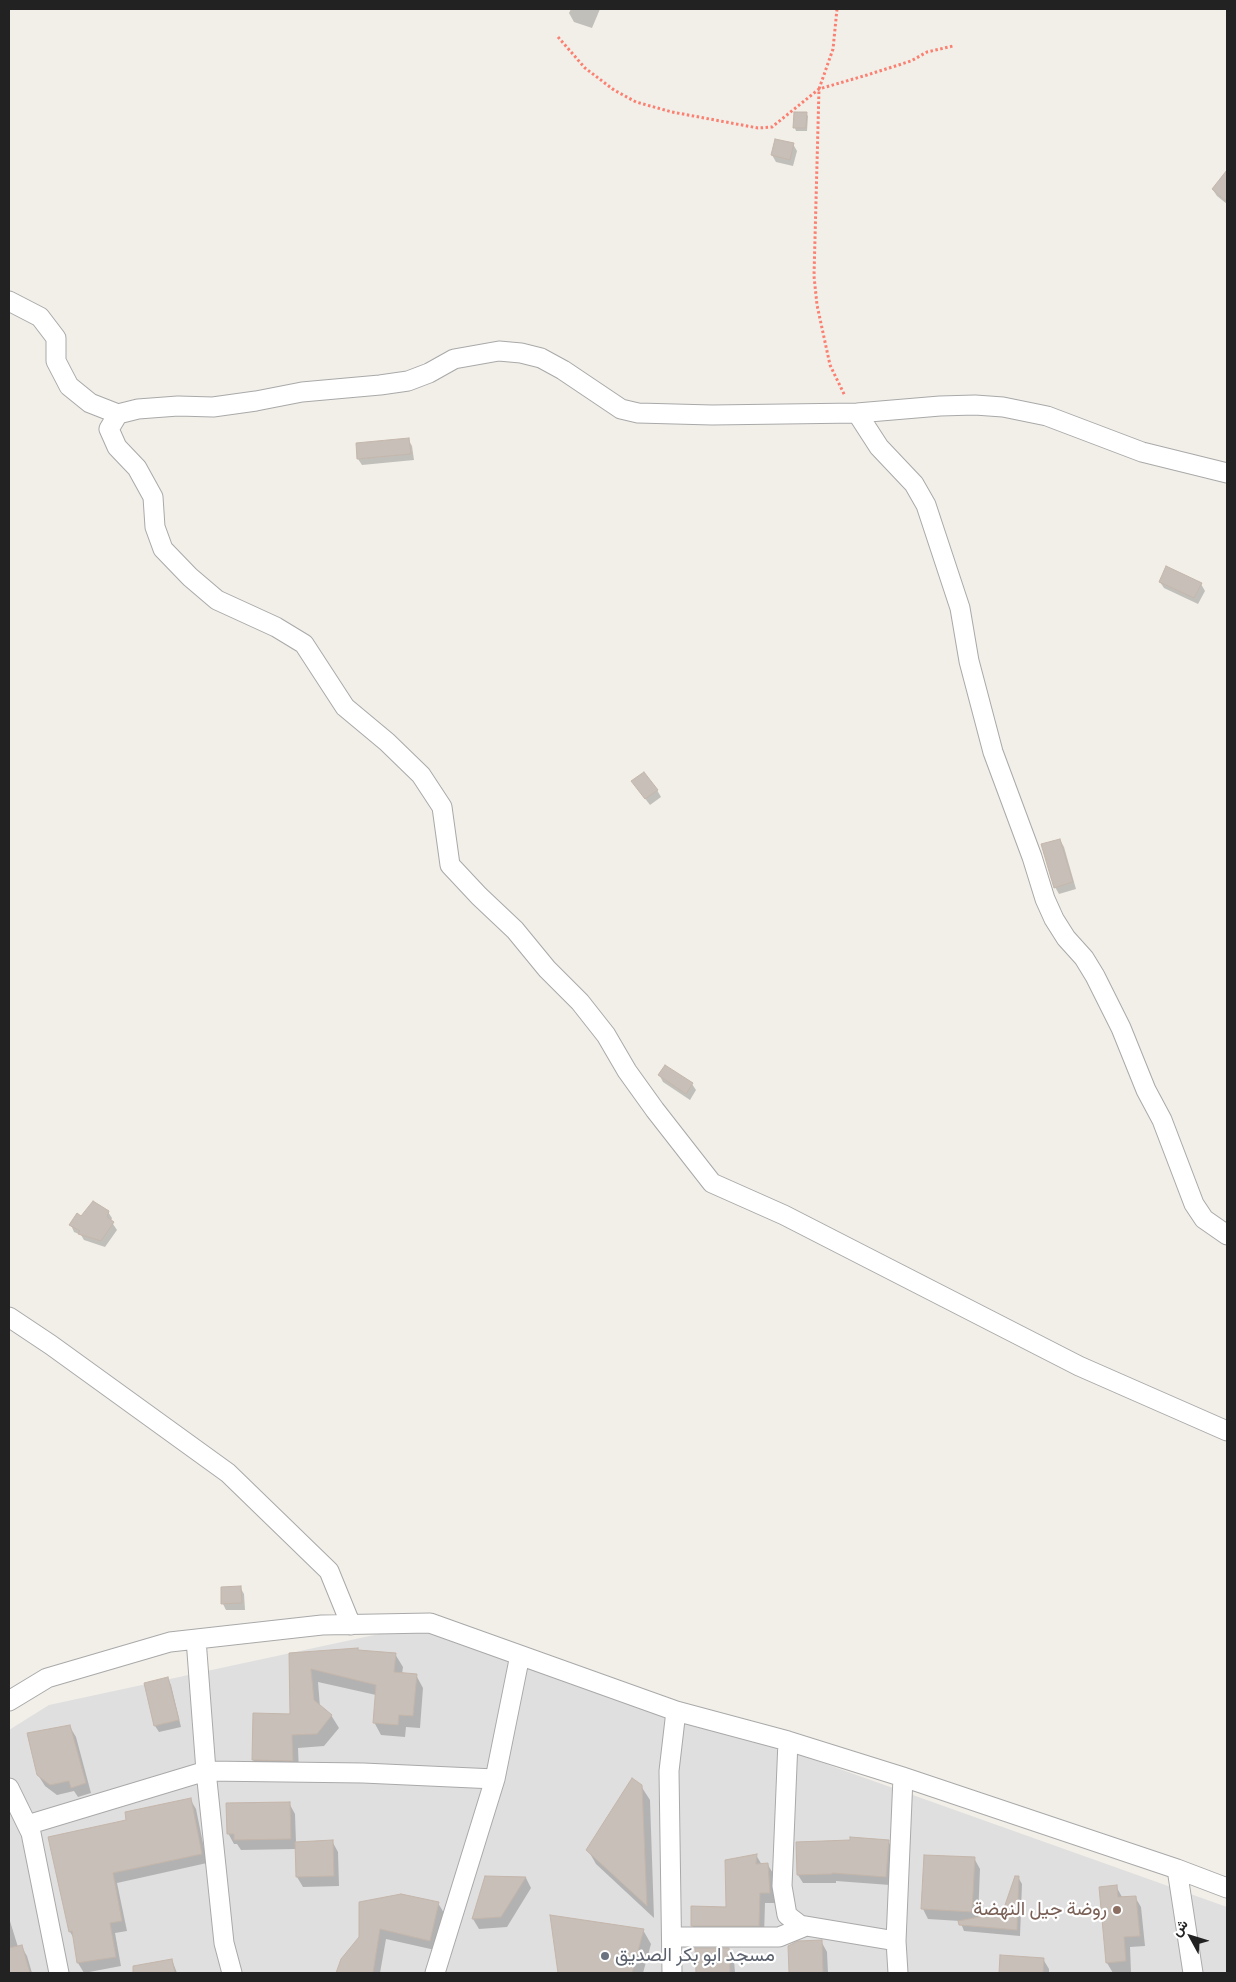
<!DOCTYPE html>
<meta charset="utf-8">
<style>
body{margin:0}
#map{position:relative;width:1236px;height:1982px;overflow:hidden;background:#f2efe9;font-family:"Titillium Web",Vazirmatn,sans-serif}
canvas{display:block}
.frame{position:absolute;inset:0;border:10px solid #222;pointer-events:none}
.north{position:absolute;left:1166px;top:1912px;width:50px;height:50px;-webkit-text-stroke:4px #fff;paint-order:stroke;rotate:309deg;font-size:14px;font-weight:700;line-height:20px;text-align:center;color:#222}
.north::after{content:'';display:block;margin:auto;width:18px;height:22px;background:#222;clip-path:polygon(50% 0,100% 100%,50% 72%,0 100%)}
</style>
<div id="map">
<canvas width="1236" height="1982"></canvas>
<div class="frame"></div>
<div class="north">ش</div>
</div>
<script>
const ctx = document.querySelector('canvas').getContext('2d');
ctx.lineJoin = 'round';
function paint(path, color) { ctx.fillStyle = color; ctx.fill(path, 'evenodd'); }
const poly = rows => new Path2D(rows.map(r => 'M' + r).join(''));
function trace(path, color, width, dash) { ctx.strokeStyle = color; ctx.lineWidth = width; ctx.lineCap = dash ? 'butt' : 'round'; ctx.setLineDash(dash || []); ctx.stroke(path); }
function label(font, color, halo, rows, align = 'center') {
  ctx.font = font + ' "Titillium Web",Vazirmatn,sans-serif'; ctx.lineWidth = 4.5; ctx.setLineDash([]); ctx.textBaseline = 'middle'; ctx.strokeStyle = halo; ctx.fillStyle = color; for (const [text, x, y, turn = 0] of rows) {
    ctx.save(); ctx.translate(x, y); ctx.rotate((+turn || 0) * Math.PI / 180); ctx.textAlign = isNaN(turn) ? turn : align; if (halo) ctx.strokeText(text, 0, 0); ctx.fillText(text, 0, 0); ctx.restore();
  }
}
paint(poly([
 [430,1623,1227,1907,1227,1973,9,1973,9,1730,49,1705]
]), '#e0dfdf');
paint(poly([
 [571,9,600,9,592,28,574,22,569,13],
 [806,114,808,116,807,131,796,131,795,128],
 [793,144,797,151,793,166,776,162,772,155],
 [1227,172,1227,204,1217,196,1213,190],
 [408,439,412,446,414,460,362,465,358,459],
 [1160,582,1201,584,1205,591,1198,604,1164,588],
 [637,788,657,790,661,797,650,805],
 [1060,840,1064,847,1076,889,1059,894,1055,887],
 [660,1076,692,1084,696,1090,690,1100,663,1082],
 [108,1212,112,1218,111,1221,117,1230,105,1247,84,1240,81,1235,74,1232,71,1225],
 [240,1587,244,1594,245,1610,226,1610,223,1604],
 [358,1651,395,1654,403,1667,402,1674,416,1675,423,1688,420,1728,406,1727,405,1737,381,1735,374,1722,376,1695,318,1682,320,1707,331,1715,339,1728,324,1746,298,1748,299,1773,261,1773,253,1760,291,1715,291,1655],
 [168,1679,171,1685,181,1727,159,1732,155,1726,145,1684],
 [70,1727,76,1737,91,1793,78,1797,74,1791,57,1795,45,1786,38,1775],
 [641,1786,650,1800,654,1918,596,1864,588,1850],
 [190,1799,196,1809,207,1863,117,1883,127,1931,115,1933,121,1966,84,1973,78,1963,75,1940,70,1932,128,1821],
 [289,1803,295,1814,296,1843,332,1841,338,1852,339,1886,303,1887,297,1877,296,1849,241,1850,237,1844,234,1844,228,1833],
 [888,1841,893,1850,890,1885,836,1881,836,1883,803,1883,798,1875],
 [756,1855,762,1865,768,1865,774,1875,776,1903,765,1903,764,1936,698,1936,692,1925,727,1908],
 [925,1856,974,1858,980,1869,978,1918,1000,1914,1007,1906,1018,1877,1022,1884,1020,1936,964,1931,960,1921,928,1919,923,1909],
 [485,1877,526,1878,531,1888,507,1927,479,1929,473,1919],
 [1116,1886,1122,1897,1135,1897,1141,1907,1145,1946,1130,1947,1131,1972,1113,1973,1107,1963],
 [438,1903,444,1913,435,1950,386,1939,380,1973,340,1973,338,1970,360,1938],
 [552,1917,643,1930,651,1944,643,1973,559,1973],
 [9,1918,18,1947,21,1946,27,1956,32,1973,9,1973],
 [821,1941,827,1952,828,1973,790,1973,789,1946],
 [696,1950,728,1950,734,1960,735,1973,697,1973],
 [1001,1957,1043,1959,1049,1969,1049,1973,1000,1973],
 [172,1960,177,1973,136,1973,135,1967]
]), '#0003');
const building = poly([
 [794,112,807,112,806,128,793,128,794,112],
 [775,139,794,143,790,160,771,155,775,139],
 [1227,170,1227,202,1212,189,1227,170],
 [409,438,411,454,357,459,356,443,409,438],
 [1166,566,1202,583,1194,598,1159,582,1166,566],
 [644,772,658,790,645,799,631,781,644,772],
 [1060,839,1073,882,1054,888,1041,844,1060,839],
 [665,1065,693,1083,686,1094,658,1075,665,1065],
 [93,1201,109,1211,107,1217,114,1222,101,1241,78,1234,80,1231,69,1225,77,1213,81,1216,93,1201],
 [241,1586,242,1603,221,1604,221,1587,241,1586],
 [358,1648,358,1650,396,1653,394,1672,417,1674,413,1716,399,1715,398,1725,373,1723,376,1685,311,1669,314,1700,332,1715,317,1734,292,1735,293,1761,252,1760,253,1713,290,1714,289,1653,358,1648],
 [168,1677,179,1720,154,1726,144,1683,168,1677],
 [70,1725,86,1783,71,1788,69,1781,50,1785,37,1775,27,1733,70,1725],
 [632,1778,642,1785,647,1906,586,1850,632,1778],
 [191,1798,202,1854,113,1873,122,1921,110,1923,116,1957,77,1963,72,1931,69,1932,48,1837,126,1820,125,1812,191,1798],
 [290,1802,291,1839,234,1840,234,1834,227,1834,226,1803,290,1802],
 [850,1837,889,1840,886,1877,832,1873,832,1874,797,1875,796,1842,850,1840,850,1837],
 [333,1840,334,1876,296,1877,295,1842,333,1840],
 [757,1854,756,1864,768,1863,770,1893,760,1893,759,1926,691,1926,691,1906,726,1907,725,1860,757,1854],
 [924,1855,975,1857,972,1912,921,1909,924,1855],
 [485,1876,526,1877,501,1917,472,1919,485,1876],
 [1015,1876,1019,1876,1017,1930,959,1925,958,1921,999,1913,1005,1905,1015,1876],
 [1117,1885,1118,1897,1136,1896,1140,1936,1124,1937,1126,1961,1106,1963,1099,1887,1117,1885],
 [401,1894,439,1902,430,1941,380,1929,373,1973,336,1973,341,1959,359,1937,359,1902,401,1894],
 [550,1915,644,1929,632,1973,558,1973,550,1915],
 [822,1940,823,1973,789,1973,788,1946,798,1941,822,1940],
 [22,1945,30,1973,9,1973,9,1948,22,1945],
 [695,1948,729,1948,730,1973,696,1973,695,1948],
 [1000,1955,1044,1958,1043,1973,999,1973,1000,1955],
 [172,1959,175,1973,133,1973,133,1966,172,1959]
]);
paint(building, '#c7bfb8');
trace(building, '#c4b6ab', 1);
const minor = poly([
 [9,301,40,317,56,338,56,361,69,386,90,403,118,414],
 [857,413,879,447,914,484,926,505,960,608,969,661,993,752,1032,857,1045,899,1054,919,1066,938,1084,958,1095,976,1121,1028,1146,1090,1162,1120,1194,1204,1204,1219,1227,1235],
 [1227,473,1142,452,1047,416,1003,407,975,405,940,406,857,413,712,415,638,413,621,409,563,370,541,358,521,353,499,351,454,359,429,373,408,381,380,385,302,392,256,401,213,407,178,406,138,409,118,414,109,429,117,447,137,468,153,497,155,527,163,549,190,577,217,600,276,627,304,644,345,707,387,742,421,775,442,807,450,865,479,896,515,930,547,969,580,1002,606,1035,627,1071,655,1110,712,1183,784,1215,1079,1366,1227,1431],
 [9,1317,51,1345,228,1473,329,1571,351,1625],
 [196,1639,206,1771,224,1943,232,1973],
 [9,1701,47,1678,170,1642,322,1625,430,1623,676,1711,788,1741,903,1777,1177,1869,1227,1888],
 [788,1741,782,1886,787,1915,800,1925,896,1941],
 [9,1788,31,1833,59,1973],
 [27,1825,206,1771,363,1773,495,1779],
 [1177,1869,1193,1973],
 [672,1937,779,1937,806,1926],
 [435,1973,495,1779,520,1655],
 [672,1973,669,1771,676,1711],
 [898,1973,896,1941,903,1777]
]);
trace(minor, '#a9a9a9', 21);
trace(poly([
 [837,9,833,49,819,89,814,276,817,305,830,365,845,396],
 [558,37,585,68,614,90,636,102,672,112,758,128,772,127,819,89,867,75,911,61,927,52,953,46]
]), '#fa8072', 3, [2.5, 2.5]);
trace(minor, '#fff', 19);
for (const [x, y, r, color] of [
 [1117,1910,5,"#8d6e63"],
 [605,1956,5,"#6b7280"]
]) { const dot = new Path2D(); dot.arc(x, y, r, 0, 2 * Math.PI); ctx.fillStyle = color; ctx.fill(dot); trace(dot, '#fff', 2); }
label('19px', '#785e54', '#fff', [
 ["روضة جيل النهضة",1107,1910]
], 'right');
label('19px', '#5b616d', '#fff', [
 ["مسجد ابو بكر الصديق",615,1956]
], 'left');
</script>
